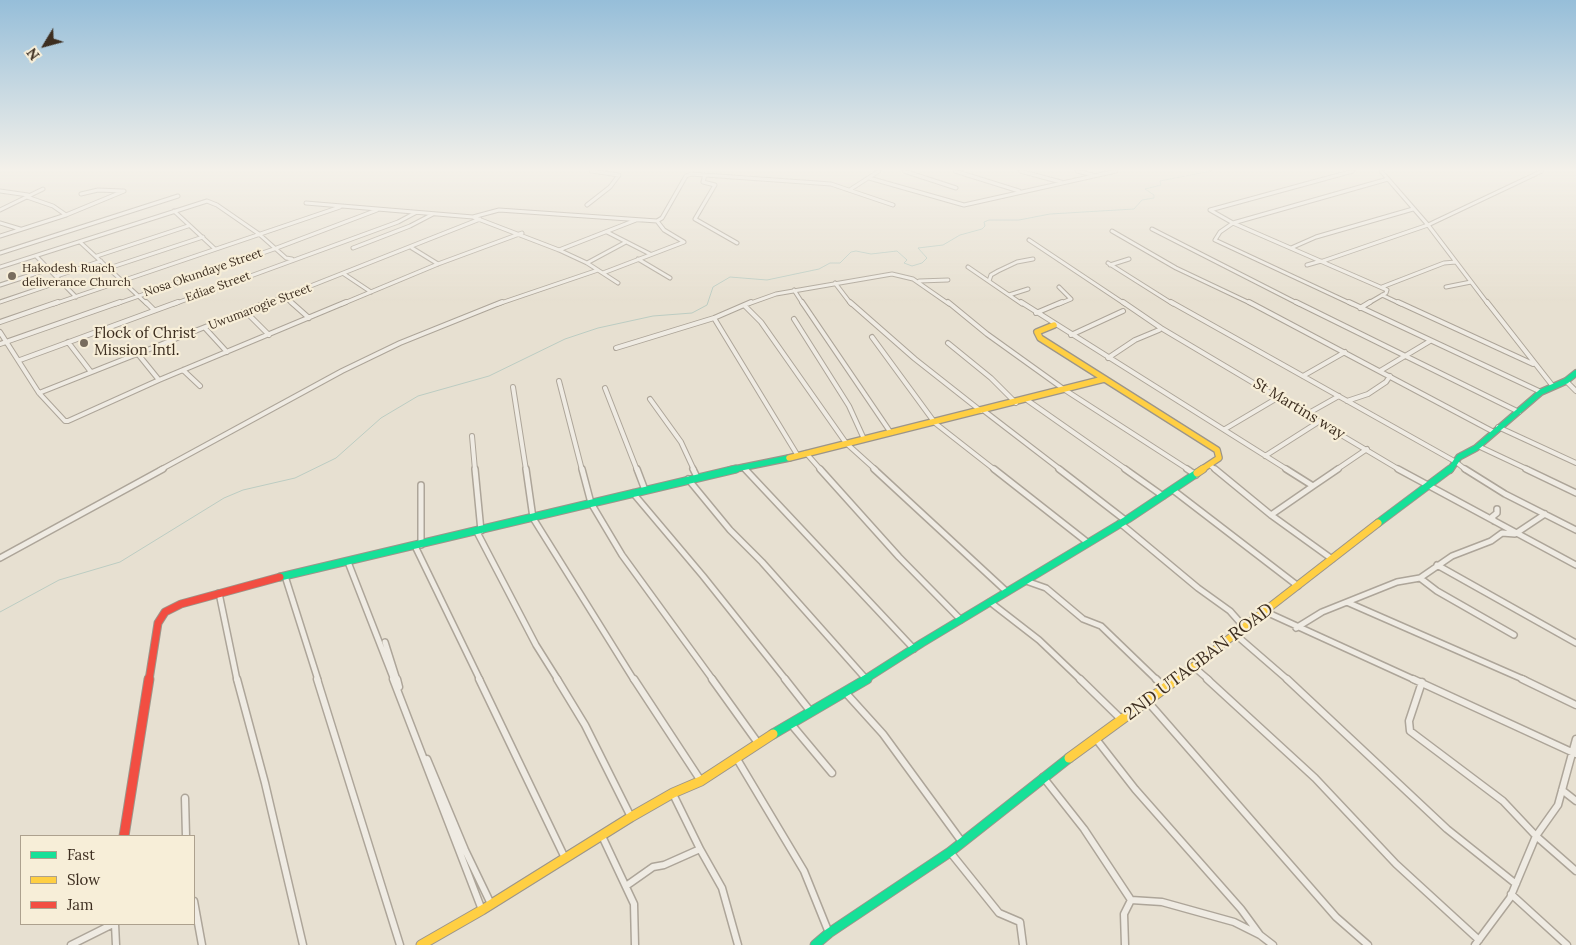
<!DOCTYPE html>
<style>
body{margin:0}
#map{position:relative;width:1576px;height:945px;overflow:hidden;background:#e7e0d1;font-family:Lora,serif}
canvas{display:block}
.legend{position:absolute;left:20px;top:835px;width:175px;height:90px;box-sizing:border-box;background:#f7eed8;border:1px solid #ada18e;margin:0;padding:6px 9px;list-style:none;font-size:15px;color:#3d2e20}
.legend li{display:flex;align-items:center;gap:10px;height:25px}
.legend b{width:25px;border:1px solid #ada18e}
.north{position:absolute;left:20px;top:20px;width:50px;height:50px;-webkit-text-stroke:4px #f7eed8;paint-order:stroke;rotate:233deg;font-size:14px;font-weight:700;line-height:20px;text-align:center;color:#3d2e20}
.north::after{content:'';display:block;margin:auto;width:18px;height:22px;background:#3d2e20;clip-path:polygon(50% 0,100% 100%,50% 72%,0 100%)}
</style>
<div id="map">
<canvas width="1576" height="945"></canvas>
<ul class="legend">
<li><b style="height:6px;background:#16e098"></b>Fast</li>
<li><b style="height:6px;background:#ffcf43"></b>Slow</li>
<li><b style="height:6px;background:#f24e42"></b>Jam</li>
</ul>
<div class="north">N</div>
</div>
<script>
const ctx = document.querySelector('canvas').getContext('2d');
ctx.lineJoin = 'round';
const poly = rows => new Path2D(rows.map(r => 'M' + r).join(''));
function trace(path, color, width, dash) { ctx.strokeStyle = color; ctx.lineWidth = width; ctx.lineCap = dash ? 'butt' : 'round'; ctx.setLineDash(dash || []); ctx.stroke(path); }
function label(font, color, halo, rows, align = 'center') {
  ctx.font = font + ' Lora,serif'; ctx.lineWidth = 4.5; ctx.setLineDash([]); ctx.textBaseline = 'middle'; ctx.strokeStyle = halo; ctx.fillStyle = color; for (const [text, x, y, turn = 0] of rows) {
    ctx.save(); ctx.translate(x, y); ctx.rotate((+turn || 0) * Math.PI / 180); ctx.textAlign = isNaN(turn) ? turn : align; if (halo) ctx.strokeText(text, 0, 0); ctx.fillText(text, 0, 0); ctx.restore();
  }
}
trace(poly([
 [0,612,59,580,120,562,224,498,243,490,295,478,336,458,381,418,418,396,489,376,565,339,598,328,653,316,692,313,707,305,713,287,730,277,767,280,819,269,830,263,840,263,851,252,856,251,871,254,897,251,907,260,904,263,912,266,922,263,927,258,918,248,943,245,960,235,982,229,985,226,984,222,989,220,1019,220,1050,214,1134,209,1142,200,1154,198,1154,195,1145,189,1161,185,1160,181,1211,171]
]), '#bcccc2', 1);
const streetFar3 = poly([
 [904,171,956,188],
 [955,171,1019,191],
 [1020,171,1061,182],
 [1077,171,1093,175],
 [1353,171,1210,210,1233,223,1387,290,1386,293,1367,304],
 [1381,171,1428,225,1488,304],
 [705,175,703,182,715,185,695,219,737,243],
 [869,178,964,205,1116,171],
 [851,189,879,171],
 [0,191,28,195,27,197,53,206,66,215],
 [81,194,98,190,123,191],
 [306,203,473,217,559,250,587,263,618,283],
 [587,205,610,187,619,175,591,171],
 [0,210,43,189],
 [174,211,215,249],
 [473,217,499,210,657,221,662,218,686,176,691,174,831,184,893,205],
 [0,223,20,229],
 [1152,229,1299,304],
 [1112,231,1176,268,1252,304],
 [607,232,650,254],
 [0,236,66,215,124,191],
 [1029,240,1125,304],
 [80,242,147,304],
 [353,248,410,226,433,214],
 [412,248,438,264],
 [1291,248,1316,237,1413,209],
 [559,250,636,220],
 [0,253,178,196],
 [36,256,76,297],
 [97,256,188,226],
 [638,259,670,278],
 [1323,261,1428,225,1542,171],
 [587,263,626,242],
 [1108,263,1173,304],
 [1110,265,1129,259],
 [1307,265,1321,261],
 [0,267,207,201,217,205,259,234,286,258,292,259],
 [968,267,1022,304],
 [109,268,203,237],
 [603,273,684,242,664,230,657,221],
 [344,274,371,292],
 [57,276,101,261],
 [919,281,948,280],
 [989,281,991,275,998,271,1017,262,1033,259],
 [835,283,851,304],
 [0,285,49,269],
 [1059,287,1071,299,1059,304],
 [1382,287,1444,263,1456,262],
 [1446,287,1471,282],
 [794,290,803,304],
 [1009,295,1028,289],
 [1382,295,1401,304],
 [285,297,293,304],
 [0,302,62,281],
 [54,304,340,207],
 [116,304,274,249,377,210],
 [174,304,398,222,415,213],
 [265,304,480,219],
 [342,304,438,264,522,233],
 [498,304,598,270],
 [748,304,776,294,892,274,913,279,949,304],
 [1352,304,1215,240,1220,232,1233,223,1388,179]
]);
const streetFar2 = poly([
 [146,302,154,310],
 [291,302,309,318],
 [802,302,891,433],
 [850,302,915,359,981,411],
 [948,302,987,334,1065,390,1189,470],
 [1021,302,1288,470],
 [1123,302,1161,328,1400,470],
 [1171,302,1456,462,1466,470],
 [1249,302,1492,431],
 [1296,302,1519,412],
 [1349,302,1541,392],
 [1398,302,1533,364],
 [1487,302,1552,385],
 [745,306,761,322,846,443,876,470],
 [1360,308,1370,302],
 [246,312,269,335],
 [1036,313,1062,302],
 [714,318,798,456],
 [794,319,849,406,864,439],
 [0,322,58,302],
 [205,328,227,352],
 [0,332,39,393,65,421,68,421,159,380,346,302],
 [1071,335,1123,311],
 [872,337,935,423,995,470],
 [68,342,91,372],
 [948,343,991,378,1016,403],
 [0,344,120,302],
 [616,348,714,318,751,302],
 [138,354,159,380],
 [1108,358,1135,340,1159,330],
 [20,360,178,302],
 [183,370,200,386],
 [1380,371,1430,341],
 [1303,376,1345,352],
 [559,381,582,470],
 [1566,381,1576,391],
 [513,387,526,470],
 [605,388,637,470],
 [39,393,268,302],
 [650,399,681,442,694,470],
 [1027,400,1127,470],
 [1347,401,1368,394,1386,382,1390,376],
 [983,410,1061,470],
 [1307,414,1339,396],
 [1498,427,1576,463],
 [1225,429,1279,397],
 [472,436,475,470],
 [1478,446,1529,470],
 [806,453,821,470],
 [1265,456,1320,421],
 [1211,466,1216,470],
 [743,467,746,470],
 [160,470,342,371,400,343,502,302],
 [1336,470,1367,449]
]);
const streetFar1 = poly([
 [475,469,481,531],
 [526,469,533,518,634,680],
 [582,469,591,503,622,555,713,680],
 [637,469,645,490],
 [693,469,697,477],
 [745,469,914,649],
 [820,469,899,557,961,620],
 [874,469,1006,591],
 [994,469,1087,542],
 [1059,469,1125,520],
 [1125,469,1163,496],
 [1187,469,1196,475],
 [1215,469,1271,515,1332,559],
 [1398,469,1576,565],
 [1465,469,1505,494,1576,530],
 [1526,469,1576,493],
 [688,479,730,530,762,562,866,679],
 [421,485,421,545],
 [1313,486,1338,469],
 [1173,490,1298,586],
 [633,493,703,576,786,680],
 [1271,515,1313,486,1286,469],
 [1494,521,1492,517,1497,513,1497,509],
 [1120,523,1198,588,1230,611,1245,628],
 [477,532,536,645,558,680],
 [415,546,480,680],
 [0,558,163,469],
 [348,562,394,680],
 [1437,565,1576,643],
 [285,576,318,680],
 [1420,578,1437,591,1514,635],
 [1026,581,1046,588,1083,619,1101,626,1157,680],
 [219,593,237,680],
 [990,602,1039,640,1081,680],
 [1349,603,1525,680],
 [1266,612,1415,680],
 [1296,628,1322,612,1397,582,1420,578,1452,556,1491,541,1502,533,1515,534,1545,514],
 [1236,635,1288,680],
 [385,642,397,680],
 [1194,667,1209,680]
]);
const street = poly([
 [237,679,265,783,303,945],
 [317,679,400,945],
 [393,679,482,910],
 [397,679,399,687],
 [479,679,565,858],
 [557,679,585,725,631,817],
 [634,679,701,781],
 [712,679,758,743],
 [785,679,811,712],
 [1080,679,1122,720],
 [1156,679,1165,688],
 [1207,679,1315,778,1396,864,1479,940],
 [1287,679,1447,829,1516,884],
 [1413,679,1576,754],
 [1522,679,1576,705],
 [1422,682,1409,721,1410,731,1503,801,1536,836,1576,871],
 [845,692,883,734,962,842],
 [1148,702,1336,917,1368,945],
 [791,724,832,773],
 [1096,739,1135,789,1241,909,1260,935],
 [427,759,465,850,491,904],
 [737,759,804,871,829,933],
 [1043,777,1084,829,1131,900,1124,914,1125,945],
 [1562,790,1576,801],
 [673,794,700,849],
 [185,798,186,836],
 [602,836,634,904,635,945],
 [950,852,999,913,1020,922,1023,945],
 [626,886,653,867,664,865,700,849,722,888,738,945],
 [1511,894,1567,945],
 [1131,900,1162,902,1234,922,1260,935,1273,945],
 [194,901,202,945],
 [115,924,116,945],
 [71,945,113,924],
 [1475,945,1510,898,1536,836,1558,805,1576,739]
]);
const fastFar2 = poly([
 [730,470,789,458],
 [1450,470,1459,457,1476,448,1541,392,1566,381,1576,373]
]);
const fastFar1 = poly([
 [1378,523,1450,469],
 [280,577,736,469],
 [864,680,922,643,1128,519,1197,473]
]);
const fast = poly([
 [773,734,867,679],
 [815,945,829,933,950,852,1069,758]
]);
const slowFar2 = poly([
 [1054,325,1037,332,1040,338,1217,450,1219,458,1201,470],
 [789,458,1104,379]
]);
const slowFar1 = poly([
 [1197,473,1203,469],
 [1176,680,1378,523]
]);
const slow = poly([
 [1069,758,1177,679],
 [421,945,482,910,631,817,673,793,701,781,773,734]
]);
const jamFar1 = poly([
 [149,680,158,623,165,612,181,604,280,577]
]);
const jam = poly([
 [124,836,149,679]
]);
trace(streetFar3, '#ada599', 5);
trace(streetFar2, '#ada599', 6);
trace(streetFar1, '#ada599', 8);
trace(street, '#ada599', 9);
trace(fastFar2, '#9c958a', 8);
trace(fastFar1, '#9c958a', 9);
trace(fast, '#9c958a', 11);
trace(slowFar2, '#9c958a', 8);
trace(slowFar1, '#9c958a', 9);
trace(slow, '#9c958a', 11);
trace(jamFar1, '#9c958a', 9);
trace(jam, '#9c958a', 11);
trace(streetFar3, '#efebe3', 3);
trace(streetFar2, '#efebe3', 4);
trace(streetFar1, '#efebe3', 5);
trace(street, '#efebe3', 6);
trace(fastFar2, '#16e098', 5.5);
trace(fastFar1, '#16e098', 7);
trace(fast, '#16e098', 9);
trace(slowFar2, '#ffcf43', 5.5);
trace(slowFar1, '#ffcf43', 7);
trace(slow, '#ffcf43', 9);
trace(jamFar1, '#f24e42', 7);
trace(jam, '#f24e42', 9);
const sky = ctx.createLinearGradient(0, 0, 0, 303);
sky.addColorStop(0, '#96bed9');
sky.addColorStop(0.56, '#f4f1ea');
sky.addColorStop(1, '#f4f1ea00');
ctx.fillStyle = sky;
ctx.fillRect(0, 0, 1576, 303);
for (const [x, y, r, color] of [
 [12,276,5,"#786c5e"],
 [84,343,5,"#786c5e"]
]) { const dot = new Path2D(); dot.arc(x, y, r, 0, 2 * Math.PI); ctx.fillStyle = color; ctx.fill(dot); trace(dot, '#f7eed8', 2); }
label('12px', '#3d2e20', '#f7eed8', [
 ["Hakodesh Ruach",22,269],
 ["deliverance Church",22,283]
], 'left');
label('12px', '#3d2e20', '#f7eed8', [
 ["Nosa Okundaye Street",203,273,-19],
 ["Ediae Street",218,287,-20],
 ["Uwumarogie Street",260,307,-21]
]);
label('15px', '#3d2e20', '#f7eed8', [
 ["Flock of Christ",94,334],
 ["Mission Intl.",94,351]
], 'left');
label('15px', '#3d2e20', '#f7eed8', [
 ["St Martins way",1299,409,31]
]);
label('18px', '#3d2e20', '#f7eed8', [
 ["2ND UTAGBAN ROAD",1199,662,-37]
]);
</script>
